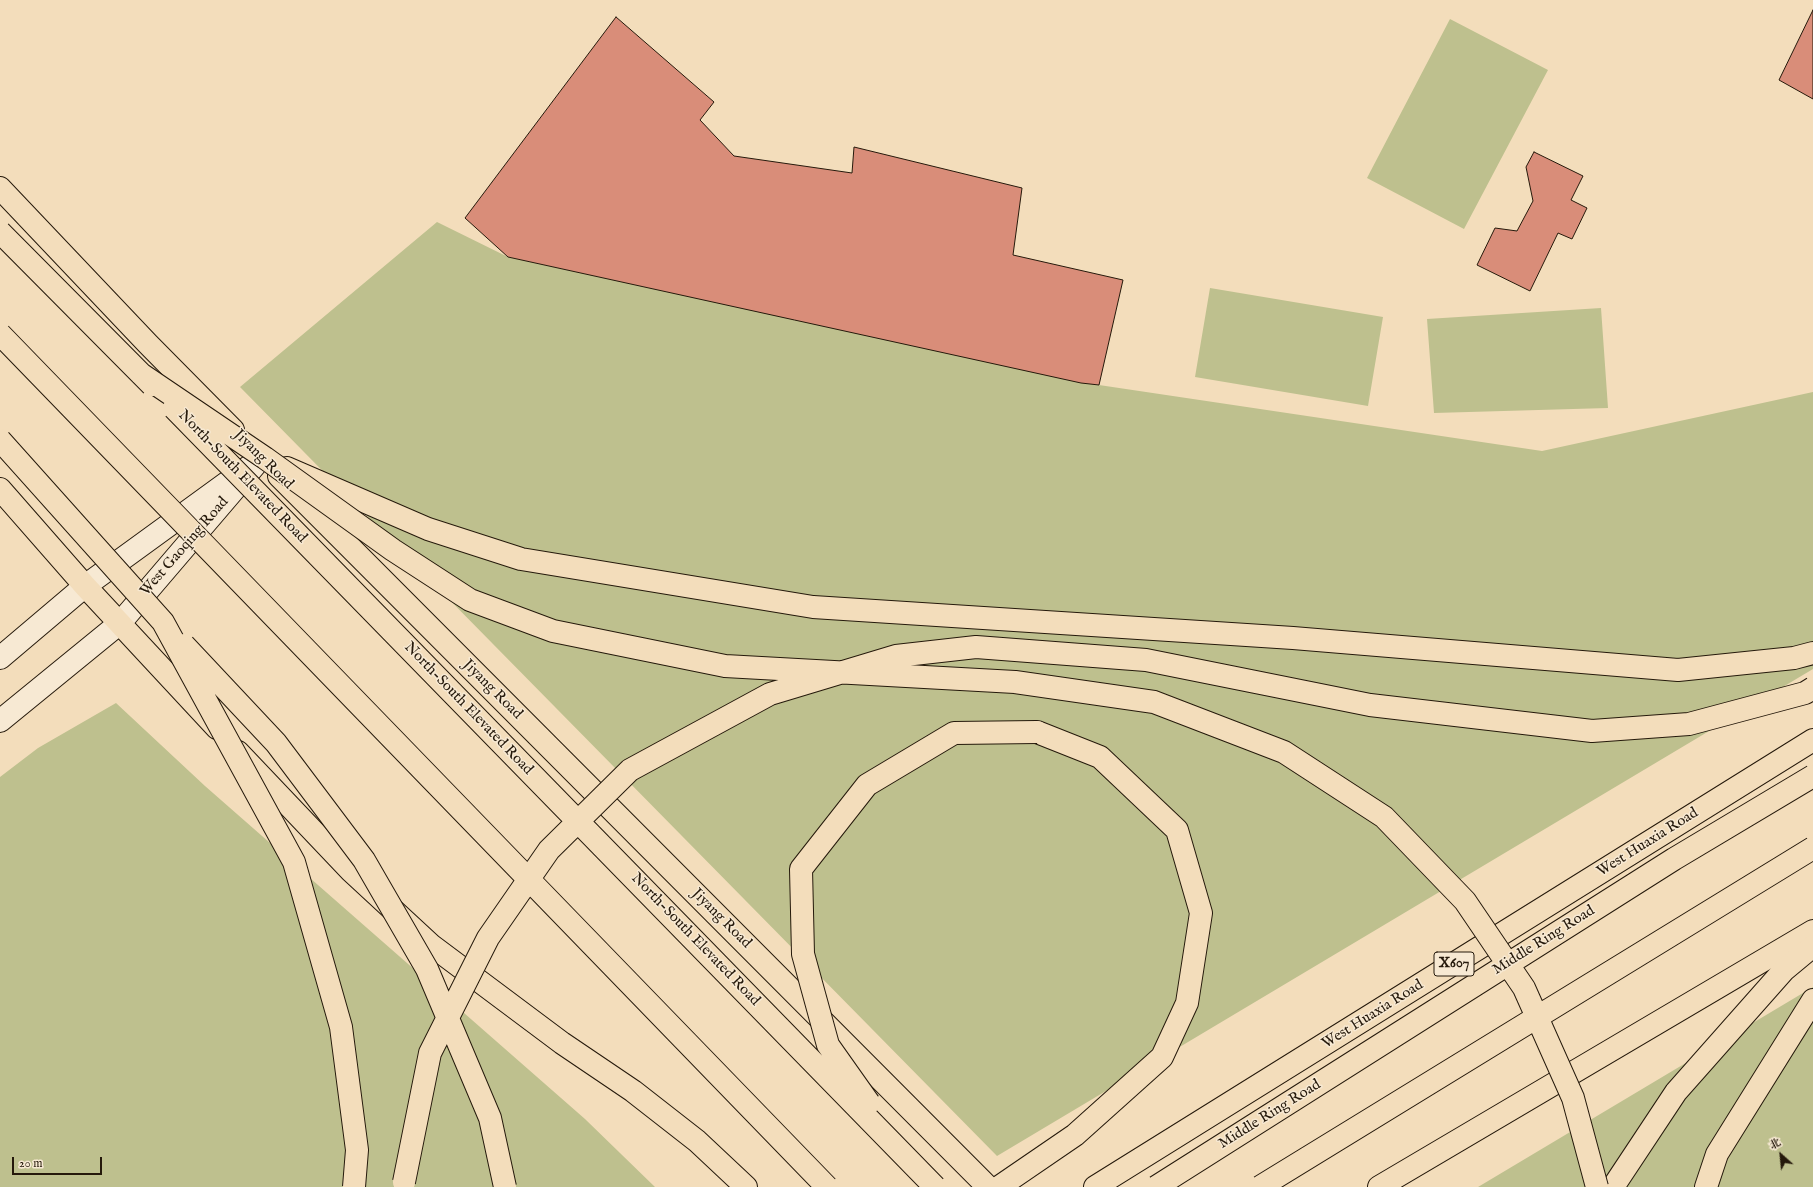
<!DOCTYPE html>
<meta charset="utf-8">
<style>
body{margin:0}
#map{position:relative;width:1813px;height:1187px;overflow:hidden;background:#f3ddbb;font-family:"IM FELL English","Noto Serif SC",serif}
canvas{display:block}
.north{position:absolute;left:1761px;top:1135px;width:40px;height:40px;-webkit-text-stroke:3px #f7e9d3;paint-order:stroke;rotate:333deg;font-size:11px;font-weight:700;line-height:16px;text-align:center;color:#25190b}
.north::after{content:'';display:block;margin:auto;width:14px;height:18px;background:#25190b;clip-path:polygon(50% 0,100% 100%,50% 72%,0 100%)}
.scale{position:absolute;left:12px;top:1157px;width:90px;height:18px;box-sizing:border-box;border:2px solid #25190b;border-top:0;padding-left:5px;font-size:12px;line-height:14px;white-space:nowrap;color:#25190b;-webkit-text-stroke:3px #f7e9d3;paint-order:stroke}
</style>
<div id="map">
<canvas width="1813" height="1187"></canvas>
<div class="north">北</div>
<div class="scale">20 m</div>
</div>
<script>
const ctx = document.querySelector('canvas').getContext('2d');
ctx.lineJoin = 'round';
function paint(path, color) { ctx.fillStyle = color; ctx.fill(path, 'evenodd'); }
const poly = rows => new Path2D(rows.map(r => 'M' + r).join(''));
function trace(path, color, width, dash) { ctx.strokeStyle = color; ctx.lineWidth = width; ctx.lineCap = dash ? 'butt' : 'round'; ctx.setLineDash(dash || []); ctx.stroke(path); }
function label(font, color, halo, rows, align = 'center') {
  ctx.font = font + ' "IM FELL English",serif'; ctx.lineWidth = 3; ctx.setLineDash([]); ctx.textBaseline = 'middle'; ctx.strokeStyle = halo; ctx.fillStyle = color; for (const [text, x, y, turn = 0] of rows) {
    ctx.save(); ctx.translate(x, y); ctx.rotate((+turn || 0) * Math.PI / 180); ctx.textAlign = isNaN(turn) ? turn : align; if (halo) ctx.strokeText(text, 0, 0); ctx.fillText(text, 0, 0); ctx.restore();
  }
}
paint(poly([
 [1450,19,1548,70,1464,229,1367,178],
 [437,222,508,257,1099,385,1542,451,1813,392,1813,669,997,1156,240,387],
 [1210,288,1383,317,1368,406,1195,377],
 [1601,308,1608,408,1434,413,1427,319],
 [116,703,205,786,585,1119,655,1187,0,1187,0,777,38,748],
 [1813,987,1813,1187,1478,1187]
]), '#bec08e');
const building = poly([
 [1813,10,1813,99,1779,80,1813,10],
 [616,17,714,102,700,120,734,156,852,173,854,147,1022,188,1013,255,1123,280,1099,385,1081,383,508,257,465,218,616,17],
 [1534,152,1583,176,1571,200,1587,208,1572,239,1558,233,1530,291,1477,265,1495,228,1517,231,1533,201,1526,167,1534,152]
]);
paint(building, '#d98d79');
trace(building, '#25190b', 1);
const secondary = poly([
 [0,658,85,586,261,458,120,623,0,721]
]);
const primary = poly([
 [0,188,148,344,233,430],
 [279,476,988,1187],
 [0,489,85,586,217,728],
 [238,752,351,871,431,945,562,1043,633,1091,697,1141,746,1187],
 [1095,1187,1813,740],
 [1379,1187,1813,931]
]);
const highway = poly([
 [287,468,428,529,521,559,813,607,1293,638,1678,670,1794,658,1813,653],
 [999,1187,1075,1135,1162,1057,1187,1003,1201,913,1177,830,1100,757,1037,732],
 [1613,1187,1676,1092,1784,970,1813,946],
 [1706,1187,1717,1154,1813,1000]
]);
trace(secondary, '#25190b', 24);
trace(primary, '#25190b', 24);
trace(highway, '#25190b', 24);
trace(secondary, '#f7e9d3', 22);
trace(primary, '#f3ddbb', 22);
trace(highway, '#f3ddbb', 22);
const highwayBridge = poly([
 [0,232,152,385],
 [0,334,827,1187],
 [141,374,265,458,393,550,470,600,553,631,725,666,1015,682,1154,702,1284,752,1384,817,1465,901,1524,988,1573,1098,1597,1187],
 [174,408,935,1187],
 [0,440,163,622,294,862,341,1027,357,1150,354,1187],
 [184,645,276,743,364,860,427,969,490,1118,505,1187],
 [869,1103,828,1045,803,954,801,869,867,785,954,733,1037,732],
 [404,1182,430,1053,488,938,549,850,630,770,770,694,896,656,976,647,1146,660,1370,705,1592,731,1689,724,1805,693,1813,688],
 [1156,1187,1674,859,1813,776],
 [1260,1187,1813,848]
]);
trace(highwayBridge, '#25190b', 24, []);
trace(highwayBridge, '#f3ddbb', 22);
for (const [x, y, w] of [
 [1454,964,40]
]) { const box = new Path2D(); box.roundRect(x - w / 2, y - 12, w, 24, 3); ctx.fillStyle = '#f7e9d3'; ctx.fill(box); trace(box, '#25190b', 1); }
label('bold 14px', '#25190b', null, [
 ["X607",1454,964]
]);
label('15px', '#25190b', '#f7e9d3', [
 ["Jiyang Road",263,460,45],
 ["North-South Elevated Road",242,477,46],
 ["West Gaoqing Road",185,547,-49],
 ["Jiyang Road",492,690,45],
 ["North-South Elevated Road",468,709,46],
 ["West Huaxia Road",1648,843,-32],
 ["Jiyang Road",721,919,45],
 ["North-South Elevated Road",695,940,46],
 ["Middle Ring Road",1544,941,-32],
 ["West Huaxia Road",1373,1015,-32],
 ["Middle Ring Road",1270,1115,-32]
]);
</script>
